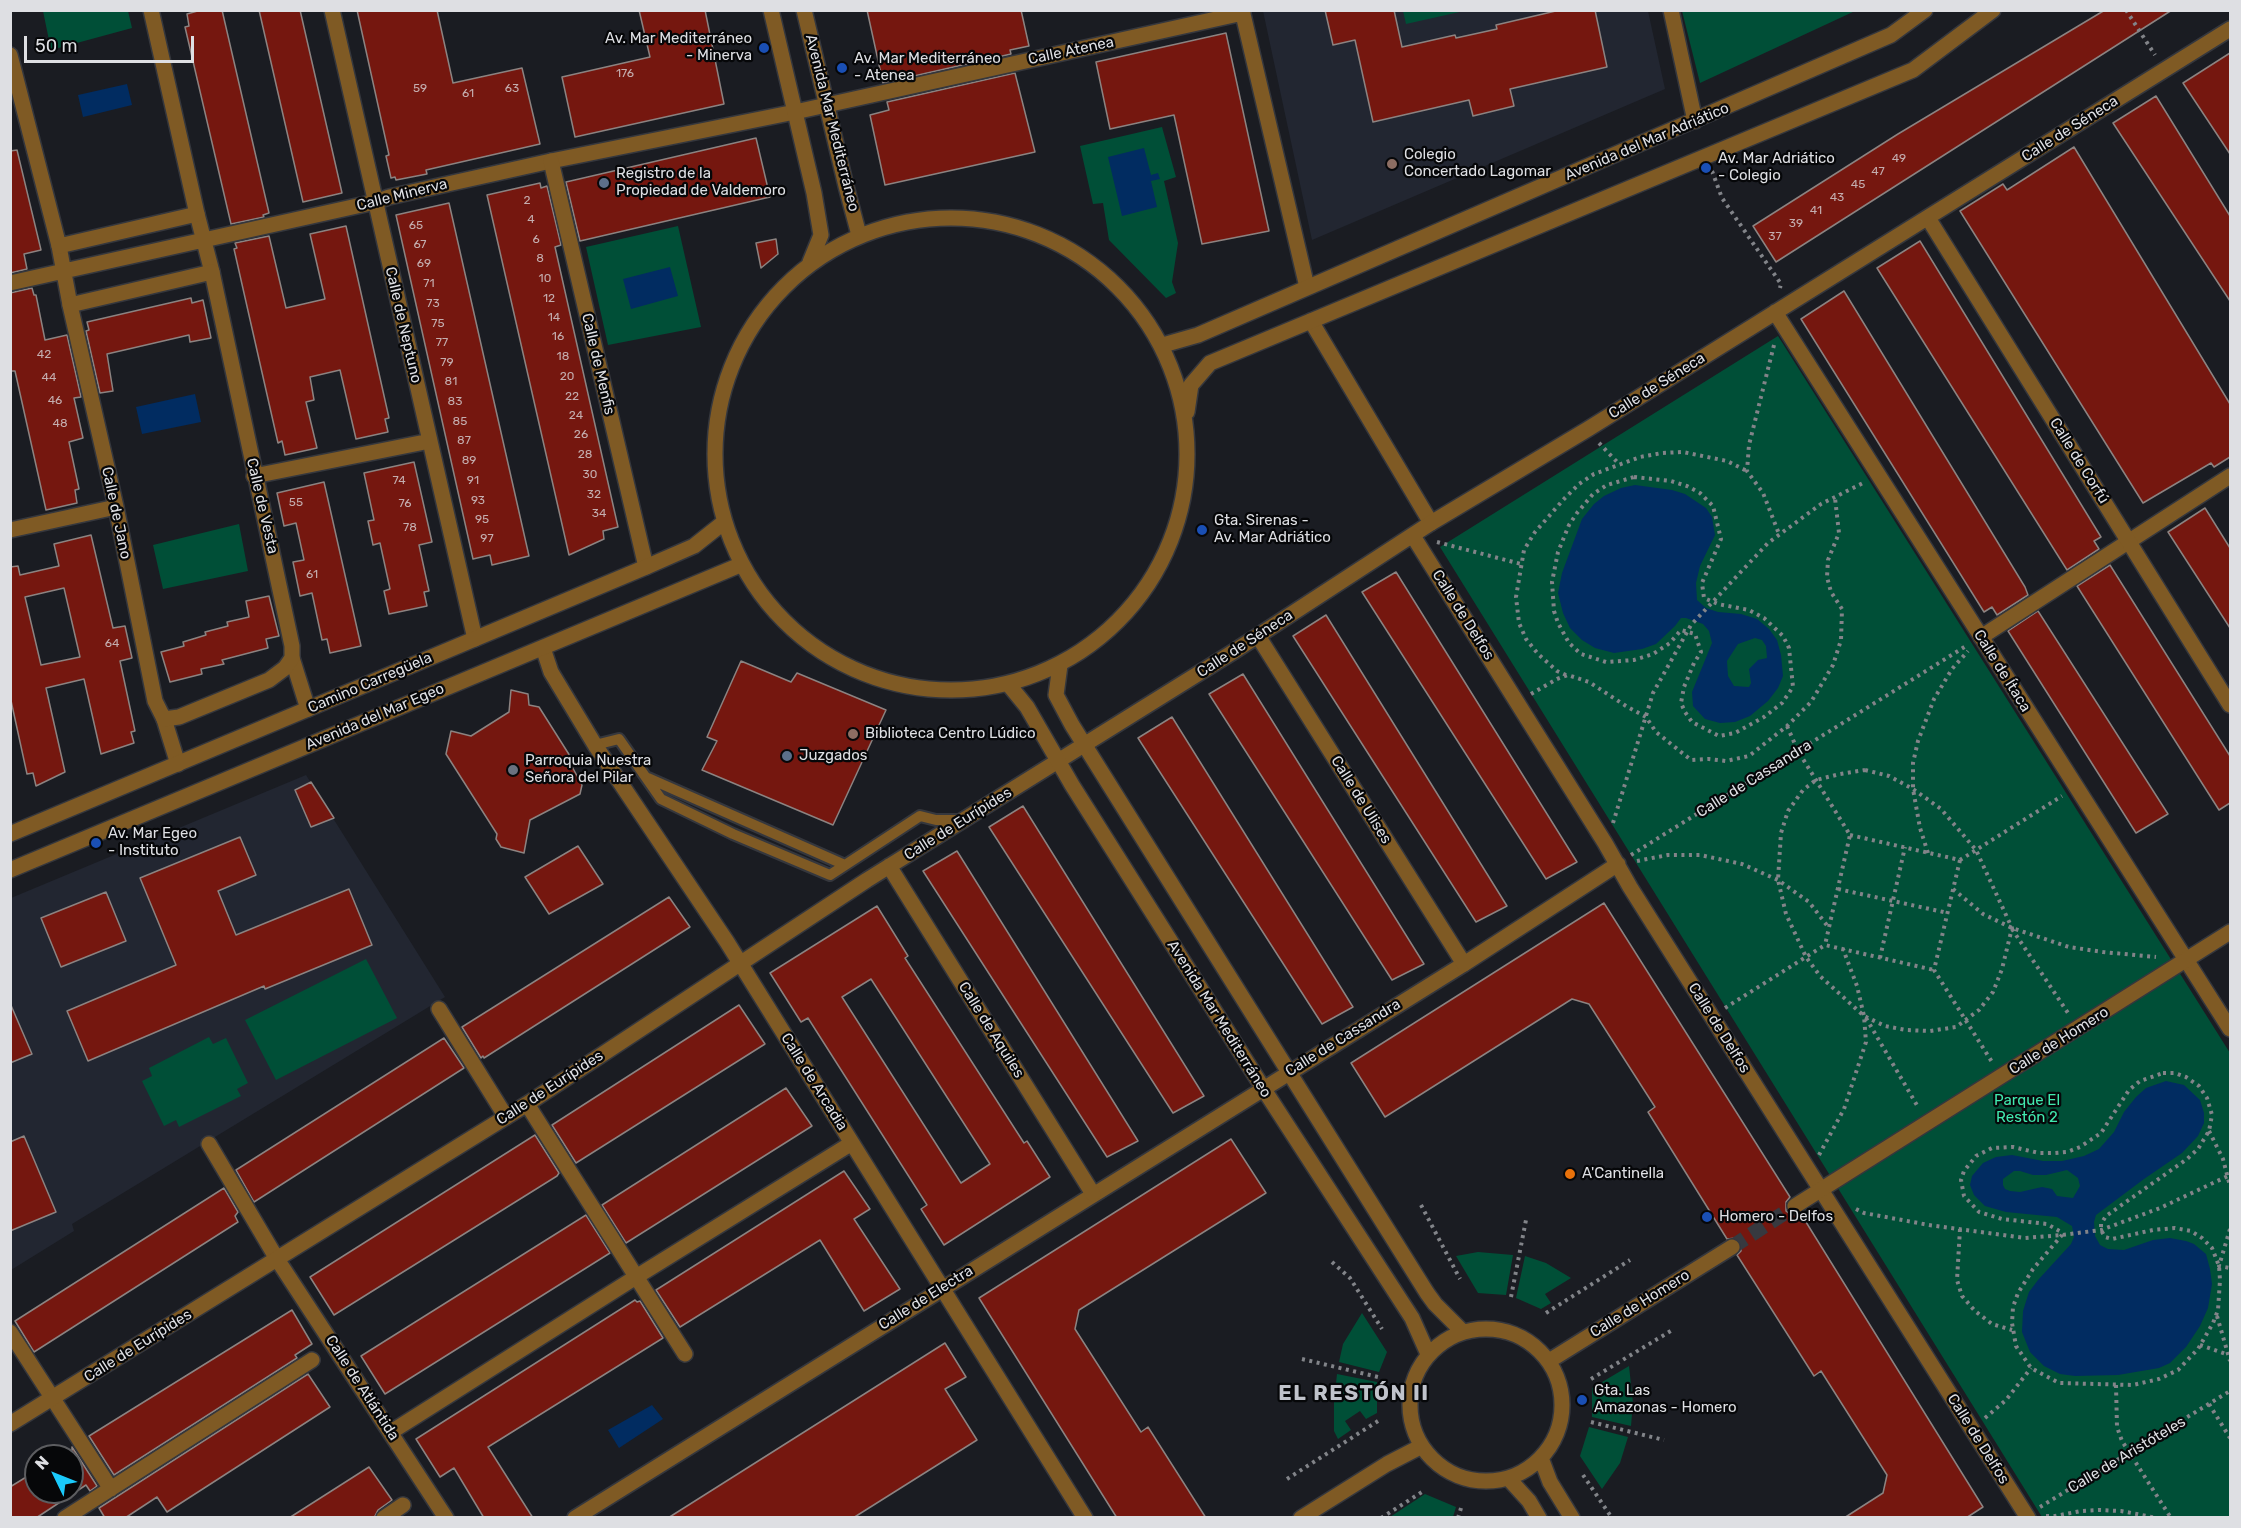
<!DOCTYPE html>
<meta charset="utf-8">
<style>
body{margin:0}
#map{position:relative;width:2241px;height:1528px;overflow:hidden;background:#1a1c22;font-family:Rubik,sans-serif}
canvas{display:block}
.frame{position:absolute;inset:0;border:12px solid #dedfe3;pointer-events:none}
.north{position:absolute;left:24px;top:1444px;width:60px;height:60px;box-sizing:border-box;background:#060709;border:2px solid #5c5d60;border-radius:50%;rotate:313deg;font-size:16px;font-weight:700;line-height:24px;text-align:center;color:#dedfe3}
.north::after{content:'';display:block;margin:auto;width:21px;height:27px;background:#1acafc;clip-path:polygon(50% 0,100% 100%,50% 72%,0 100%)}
.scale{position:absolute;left:24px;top:36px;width:170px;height:27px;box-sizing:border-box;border:3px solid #dedfe3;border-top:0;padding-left:8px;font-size:18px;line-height:21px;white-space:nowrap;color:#dedfe3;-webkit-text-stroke:4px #060709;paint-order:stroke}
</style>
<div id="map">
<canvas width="2241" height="1528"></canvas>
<div class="frame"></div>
<div class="north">N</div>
<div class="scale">50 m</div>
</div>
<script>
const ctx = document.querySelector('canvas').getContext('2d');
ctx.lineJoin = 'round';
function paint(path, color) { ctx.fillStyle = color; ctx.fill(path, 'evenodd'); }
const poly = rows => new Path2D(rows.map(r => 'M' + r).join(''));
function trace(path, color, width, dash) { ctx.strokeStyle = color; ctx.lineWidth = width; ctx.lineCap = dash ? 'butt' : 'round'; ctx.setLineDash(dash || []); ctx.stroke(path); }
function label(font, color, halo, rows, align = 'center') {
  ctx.font = font + ' Rubik,sans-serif'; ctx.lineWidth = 4.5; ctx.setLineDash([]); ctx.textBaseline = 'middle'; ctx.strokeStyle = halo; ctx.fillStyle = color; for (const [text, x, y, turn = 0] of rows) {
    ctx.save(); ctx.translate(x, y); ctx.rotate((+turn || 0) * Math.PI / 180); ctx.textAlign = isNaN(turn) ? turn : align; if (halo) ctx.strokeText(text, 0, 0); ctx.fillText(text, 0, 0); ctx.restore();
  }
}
paint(poly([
 [1263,11,1648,11,1665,89,1312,240],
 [306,775,445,997,72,1224,74,1231,11,1270,11,898]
]), '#222631');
paint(poly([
 [43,11,128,11,132,28,51,50],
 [1403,11,1403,10,1464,11,1406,24],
 [1682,11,1682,10,1855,11,1700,83],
 [1162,127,1176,177,1164,181,1178,243,1172,282,1176,293,1166,298,1109,240,1103,203,1093,204,1080,146],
 [678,226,701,327,608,345,586,247],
 [1778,336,2230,1053,2230,1517,2042,1517,1440,547],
 [239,524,248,571,163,589,153,545],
 [366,959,397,1018,276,1080,245,1020],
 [209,1037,213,1044,226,1038,248,1083,237,1089,241,1096,179,1127,176,1120,164,1126,142,1081,152,1076,149,1068],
 [1478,1252,1513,1255,1506,1295,1478,1293,1456,1256],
 [1525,1256,1546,1263,1571,1278,1545,1294,1551,1303,1541,1309,1516,1298],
 [1362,1313,1387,1352,1379,1372,1339,1362,1343,1344],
 [1629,1366,1633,1403,1631,1426,1592,1417,1592,1388],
 [1337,1374,1377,1382,1377,1413,1366,1419,1360,1411,1345,1421,1351,1430,1338,1439,1334,1431,1334,1402],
 [1589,1427,1628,1437,1620,1463,1602,1489,1580,1456],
 [1425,1494,1456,1507,1453,1517,1390,1517]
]), '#004f37');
paint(poly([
 [127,84,132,105,83,117,78,95],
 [1144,148,1151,175,1158,173,1160,179,1151,181,1157,207,1122,216,1108,157],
 [670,267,678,296,631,309,623,279],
 [195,394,201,422,142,434,136,407],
 [1635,485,1672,490,1685,494,1706,508,1712,517,1715,535,1700,566,1696,583,1697,600,1706,608,1718,612,1741,614,1757,619,1769,629,1777,640,1781,655,1783,676,1778,688,1768,701,1750,716,1735,722,1720,723,1705,719,1693,706,1692,692,1712,643,1709,631,1703,624,1686,618,1681,618,1675,626,1656,644,1642,649,1614,653,1595,648,1582,640,1570,628,1563,613,1558,593,1562,573,1582,519,1594,504,1604,496,1621,488],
 [1755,638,1762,640,1766,646,1767,658,1758,660,1749,669,1751,683,1749,687,1734,686,1728,676,1727,661,1738,644],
 [2166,1081,2184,1085,2200,1100,2204,1113,2204,1123,2198,1136,2182,1153,2144,1179,2096,1215,2094,1222,2095,1236,2100,1245,2108,1249,2124,1250,2153,1240,2170,1238,2186,1241,2194,1244,2206,1254,2210,1269,2212,1284,2208,1308,2200,1326,2186,1347,2170,1363,2159,1368,2118,1375,2075,1376,2060,1374,2044,1366,2030,1352,2022,1332,2023,1311,2029,1292,2038,1280,2071,1244,2074,1237,2072,1226,2057,1217,2006,1212,1985,1206,1974,1195,1970,1185,1972,1176,1983,1163,1996,1157,2012,1155,2043,1161,2062,1161,2084,1156,2099,1149,2114,1132,2124,1112,2136,1097,2146,1088],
 [2067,1170,2078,1178,2080,1186,2073,1198,2057,1196,2052,1189,2042,1187,2020,1192,2010,1191,2005,1189,2003,1185,2003,1179,2014,1171,2020,1171,2033,1175,2046,1175],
 [652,1405,663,1419,619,1448,608,1430]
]), '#012c61');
const building = poly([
 [201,10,222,10,269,213,263,215,264,217,231,224,185,27,189,26,187,14,201,10],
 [259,10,300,10,342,193,303,202,259,10],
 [357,10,437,10,453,83,522,68,540,144,426,170,427,174,396,180,395,177,391,178,386,156,389,155,357,10],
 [639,10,705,10,724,104,575,137,562,77,650,57,639,10],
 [867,10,1021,10,1029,46,1010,50,1011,54,883,83,867,10],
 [1325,10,1394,10,1402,47,1455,35,1456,38,1497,29,1496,25,1560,10,1595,10,1607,67,1510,89,1514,106,1473,116,1469,100,1373,122,1355,40,1333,45,1325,10],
 [2105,10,2172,10,1776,262,1753,226,1898,134,2105,10],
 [1226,33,1269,231,1202,244,1174,115,1110,129,1096,62,1226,33],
 [2230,53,2230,154,2183,83,2230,53],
 [1015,73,1035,152,885,185,870,115,889,110,887,102,1015,73],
 [2156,96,2230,216,2230,301,2113,123,2156,96],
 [756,138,770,197,580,241,566,182,756,138],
 [2074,147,2230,404,2230,457,2214,467,2211,463,2143,503,1960,211,2003,184,2007,190,2074,147],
 [17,150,41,250,24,254,27,269,10,273,10,151,17,150],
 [540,183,541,188,547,186,561,245,555,247,618,527,603,531,604,539,569,555,487,195,540,183],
 [449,203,529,556,492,565,490,555,473,559,396,215,449,203],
 [346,226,389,418,385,419,388,432,356,439,340,370,310,377,314,400,306,402,317,448,285,455,282,441,278,443,234,249,237,248,235,243,269,236,286,308,325,299,310,234,346,226],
 [776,239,778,254,761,268,756,243,776,239],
 [1920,241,2101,537,2094,541,2099,549,2067,570,1877,268,1920,241],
 [32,288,34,295,36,295,45,340,67,335,81,397,74,398,83,438,69,442,79,489,75,490,77,503,46,510,15,371,10,371,10,293,32,288],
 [1844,291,2025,587,2028,595,1997,615,1992,607,1984,612,1801,319,1844,291],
 [191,298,192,303,203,300,211,338,190,342,189,335,107,354,113,391,100,393,86,331,89,330,87,322,191,298],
 [414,462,432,542,419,545,429,591,424,592,427,606,389,614,384,591,390,589,380,543,373,545,368,521,374,520,364,473,414,462],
 [324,482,361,646,330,653,327,639,322,640,312,593,300,596,293,562,304,560,296,523,284,526,277,493,324,482],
 [2205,508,2230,548,2230,628,2168,532,2205,508],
 [91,535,113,628,125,626,132,658,120,661,135,731,131,732,134,743,101,754,84,679,46,688,65,772,36,786,33,773,27,774,10,696,10,567,18,566,20,575,59,566,54,544,91,535],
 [64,588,80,657,41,665,25,597,64,588],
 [2110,565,2230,756,2230,803,2219,810,2077,586,2110,565],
 [1396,572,1577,862,1546,879,1362,592,1396,572],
 [269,596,279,636,266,639,268,648,222,660,224,664,201,669,202,674,170,682,161,652,184,646,183,642,206,635,205,632,228,626,227,622,249,617,246,601,269,596],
 [2038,611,2168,814,2136,833,2008,631,2038,611],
 [1326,615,1507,906,1476,922,1293,636,1326,615],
 [741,661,791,682,797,673,886,710,833,825,702,770,717,741,707,737,741,661],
 [1243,674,1424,964,1392,980,1209,694,1243,674],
 [511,690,528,694,529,705,539,707,570,756,569,761,582,785,580,794,530,820,524,853,501,847,496,839,497,834,446,754,451,731,471,736,509,712,511,690],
 [1172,717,1353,1007,1322,1024,1138,738,1172,717],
 [311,782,334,818,311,827,295,790,311,782],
 [1023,806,1204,1096,1173,1113,989,827,1023,806],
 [240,837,256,875,218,891,236,935,349,889,372,945,265,989,264,986,88,1061,67,1011,176,965,140,878,240,837],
 [578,846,603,884,549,914,525,877,578,846],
 [957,851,1138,1141,1107,1157,923,871,957,851],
 [106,892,126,941,61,967,41,918,106,892],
 [669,897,690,927,484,1058,483,1056,481,1058,462,1027,669,897],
 [1604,903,1790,1197,1786,1202,1786,1211,1791,1215,1801,1214,1983,1507,1966,1518,1844,1518,1883,1493,1887,1475,1821,1371,1814,1376,1737,1255,1741,1251,1741,1242,1736,1238,1727,1239,1648,1112,1655,1107,1589,1004,1572,999,1385,1117,1351,1063,1604,903],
 [877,906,908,956,905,958,1024,1143,1027,1141,1050,1177,944,1245,921,1209,927,1205,808,1018,801,1022,770,973,877,906],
 [871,979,990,1164,961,1183,842,997,871,979],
 [10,1003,32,1054,10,1063,10,1003],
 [739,1005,765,1044,576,1163,552,1125,739,1005],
 [444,1038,464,1068,254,1202,236,1170,444,1038],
 [786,1088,812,1126,626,1243,602,1205,786,1088],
 [535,1135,559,1173,557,1176,334,1315,310,1277,535,1135],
 [24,1136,56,1212,10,1231,10,1142,24,1136],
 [1231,1139,1266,1193,1079,1310,1075,1329,1141,1432,1148,1427,1206,1518,1117,1518,979,1298,1231,1139],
 [844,1171,870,1209,854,1219,900,1289,864,1311,820,1240,680,1327,656,1290,844,1171],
 [224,1188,238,1212,235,1216,238,1222,34,1352,15,1321,224,1188],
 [586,1215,610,1253,385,1394,361,1356,586,1215],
 [635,1300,637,1302,640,1301,663,1338,488,1447,533,1518,484,1518,454,1468,440,1477,416,1439,635,1300],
 [292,1310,312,1344,295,1355,297,1358,114,1475,89,1436,292,1310],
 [945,1343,966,1377,945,1389,977,1440,853,1518,668,1518,945,1343],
 [308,1374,330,1407,167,1512,157,1497,125,1518,105,1518,99,1508,308,1374],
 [72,1447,97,1486,90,1491,86,1485,36,1518,10,1518,10,1487,36,1471,36,1492,72,1492,72,1447],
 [369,1467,392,1500,378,1510,374,1518,289,1518,369,1467]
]);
paint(building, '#75170f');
trace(building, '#8c8381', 1.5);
trace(poly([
 [1732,1247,1795,1206]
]), '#37393f', 15, [15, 8]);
const service = poly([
 [595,745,619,739,661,799,733,834,830,875,920,816,936,820,964,820],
 [648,778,845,865]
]);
const pedestrian = poly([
 [1242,10,1307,287],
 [197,214,212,272],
 [59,246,70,305],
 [10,283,375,202,389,197,551,161,795,112,1243,13],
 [1311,321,1431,523],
 [1981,637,2230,476],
 [292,658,308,709],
 [164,719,178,764],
 [439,1009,506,1117],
 [209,1144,277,1259],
 [10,1332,111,1489],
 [65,1518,312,1360],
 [384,1518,403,1505],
 [575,1518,1464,964]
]);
const minor = poly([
 [332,10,475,639],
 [1671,10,1695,121],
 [10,55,59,246,197,214,151,10],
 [551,161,646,567],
 [1928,218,2230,705],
 [212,272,292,646,292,658,285,668,269,680,179,717,164,719,155,701,116,507,70,305,212,272],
 [1775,312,2230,1029],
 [254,476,430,441],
 [10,530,116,507],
 [1413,536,1605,843,1630,887,2028,1518],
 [1258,636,1464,964,1618,864],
 [543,648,551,672,595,745,727,942,1085,1518],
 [889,866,1093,1194],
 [527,1104,685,1354],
 [277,1259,446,1518],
 [10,1424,527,1104,867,880,1233,652,1431,523,1588,429,2230,29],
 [391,1432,636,1277,852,1143]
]);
const tertiary = poly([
 [771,10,814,193,821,235,810,262],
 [804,10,846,186,859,235],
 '715 454a236 236 0 1 1 472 0a236 236 0 1 1-472 0Z',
 [1163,345,1198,335,1891,35,1925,10],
 [1187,412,1191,385,1210,363,1913,70,1993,10],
 [1060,665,1056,695,1072,725,1427,1293,1435,1304,1463,1332],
 [1009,685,1027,707,1072,785,1263,1088,1412,1318,1428,1354],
 [10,834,646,567,694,546,723,523],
 [10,870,740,565],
 [1795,1206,2230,932],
 '1410 1405a76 76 0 1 1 152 0a76 76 0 1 1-152 0Z',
 [1549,1361,1732,1247],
 [1541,1458,1550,1482,1572,1518],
 [1509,1479,1529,1501,1539,1518],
 [1301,1518,1387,1464,1420,1447]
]);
trace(service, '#35373d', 14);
trace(pedestrian, '#35373d', 18);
trace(minor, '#35373d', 18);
trace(tertiary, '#35373d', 18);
trace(poly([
 [2126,10,2155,55],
 [1712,171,1722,198,1781,284,1780,288],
 [1774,345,1749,445,1747,471,1763,493,1779,534],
 [1599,443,1619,464],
 [1634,477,1671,481,1687,486,1700,493,1713,506,1721,539,1702,583,1704,598,1718,604,1749,610,1764,618,1783,636,1789,648,1793,687,1782,703,1764,717,1735,733,1719,736,1692,722,1685,712,1681,703,1684,687,1694,663,1701,652,1695,634,1681,630,1670,643,1653,654,1634,660,1606,662,1581,654,1569,643,1558,623,1554,611,1552,582,1558,552,1569,525,1577,513,1593,494,1607,485,1634,477],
 [1437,542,1521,564],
 [1566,675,1557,671,1538,654,1526,639,1519,623,1516,597,1524,550,1535,532,1564,499,1579,484,1594,474,1640,457,1662,453,1683,452,1727,461,1747,471],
 [1531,694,1557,679,1568,675,1589,682,1626,706,1646,717,1656,732,1691,760,1709,759,1726,761,1749,756,1787,726,1811,702,1833,665,1841,640,1842,609,1831,592,1827,577,1828,560,1839,533,1835,498],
 [1787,726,1798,751,1850,835,1825,945],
 [1865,770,1889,776,1913,789,1941,809,1976,850,2012,928,2002,969,1993,992,1979,1010,1956,1027,1930,1031,1906,1030,1885,1026,1864,1016,1820,976,1806,957,1786,914,1778,880,1781,833,1788,811,1803,790,1816,780,1840,774,1865,770],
 [1613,823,1653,693,1691,625,1768,543,1821,504,1863,483],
 [1850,835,1960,860,2062,796],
 [1928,853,1920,828,1913,789,1913,763,1918,741,1934,699,1952,669,1968,651],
 [1631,855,1966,646],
 [1960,860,1934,970,1992,1062],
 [1637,861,1668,855,1700,855,1742,864,1778,880,1809,902,1829,928],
 [1838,889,1948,913],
 [1953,889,1983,914,2012,928,2069,947,2103,952,2156,957],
 [2012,929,2068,1013],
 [1880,958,1905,847],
 [1725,1008,1825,945,1934,970],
 [1866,1018,1918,1107],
 [2163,1073,2175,1073,2186,1077,2199,1086,2207,1098,2212,1115,2209,1131,2198,1149,2187,1159,2106,1216,2101,1224,2101,1230,2105,1237,2112,1239,2153,1230,2175,1228,2191,1231,2202,1238,2212,1248,2219,1266,2220,1280,2218,1310,2213,1323,2198,1349,2178,1370,2159,1379,2133,1385,2059,1383,2031,1368,2016,1346,2012,1323,2013,1307,2018,1293,2033,1269,2062,1235,2061,1232,2047,1224,2002,1219,1979,1212,1964,1196,1961,1180,1964,1171,1976,1156,1992,1148,2013,1147,2039,1153,2054,1153,2067,1152,2080,1147,2101,1133,2129,1090,2140,1081,2163,1073],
 [2209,1131,2223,1159,2230,1186],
 [1819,1155,1844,1109,1866,1042,1864,1016,1857,986,1843,949],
 [1421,1205,1460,1279],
 [1856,1209,1864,1213,1929,1225,2025,1238,2062,1235,2101,1230,2160,1208,2230,1175],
 [1960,1229,1957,1280,1962,1296,1975,1311,1992,1324,2012,1330],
 [2230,1229,2219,1266,2230,1268],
 [1332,1262,1350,1278,1382,1329],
 [1511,1297,1526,1220],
 [1546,1313,1630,1260],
 [2217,1316,2230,1361],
 [2200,1345,2226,1354],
 [1302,1359,1378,1377],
 [1591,1379,1674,1329],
 [2116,1385,2117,1427,2122,1441,2171,1518],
 [2209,1404,2230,1438],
 [1985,1418,2006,1400,2031,1368],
 [1591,1422,1664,1440],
 [1583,1475,1612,1518],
 [1287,1479,1378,1421],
 [2040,1507,2230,1391],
 [2046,1516,2055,1516,2081,1511,2099,1510,2121,1511,2157,1518],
 [1381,1518,1422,1492],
 [1458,1518,1461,1508]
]), '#828489', 4, [3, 4.5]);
trace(service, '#7f5a24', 10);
trace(pedestrian, '#7f5a24', 15);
trace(minor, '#7f5a24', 15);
trace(tertiary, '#7f5a24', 15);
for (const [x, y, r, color] of [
 [764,48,6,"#1a4fb4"],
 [842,68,6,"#1a4fb4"],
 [1392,164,6,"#8d6e63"],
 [1706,168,6,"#1a4fb4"],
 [604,183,6,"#5c6f8a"],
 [1202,530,6,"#1a4fb4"],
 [853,734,6,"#8d6e63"],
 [787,756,6,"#5c6f8a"],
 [513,770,6,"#6b7280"],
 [96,843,6,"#1a4fb4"],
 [1570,1174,6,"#e8710a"],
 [1707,1217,6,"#1a4fb4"],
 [1582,1400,6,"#1a4fb4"]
]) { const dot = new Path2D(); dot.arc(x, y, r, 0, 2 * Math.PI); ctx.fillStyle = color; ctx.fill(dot); trace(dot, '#060709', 2); }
label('12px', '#c4adae', null, [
 ["176",625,74],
 ["59",420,89],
 ["63",512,89],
 ["61",468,94],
 ["49",1899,159],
 ["47",1878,172],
 ["45",1858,185],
 ["43",1837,198],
 ["2",527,201],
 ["41",1816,211],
 ["4",531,220],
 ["39",1796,224],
 ["65",416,226],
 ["37",1775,237],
 ["6",536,240],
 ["67",420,245],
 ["8",540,259],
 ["69",424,264],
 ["10",545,279],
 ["71",429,284],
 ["12",549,299],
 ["73",433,304],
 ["14",554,318],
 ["75",438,324],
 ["16",558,337],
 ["77",442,343],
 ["42",44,355],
 ["18",563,357],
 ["79",447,363],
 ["20",567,377],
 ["44",49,378],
 ["81",451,382],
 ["22",572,397],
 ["46",55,401],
 ["83",455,402],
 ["24",576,416],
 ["85",460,422],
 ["48",60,424],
 ["26",581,435],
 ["87",464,441],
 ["28",585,455],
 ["89",469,461],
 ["30",590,475],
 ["74",399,481],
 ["91",473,481],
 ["32",594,495],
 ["93",478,501],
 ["55",296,503],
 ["76",405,504],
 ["34",599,514],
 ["95",482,520],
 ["78",410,528],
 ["97",487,539],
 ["61",312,575],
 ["64",112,644]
]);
label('15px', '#dedfe3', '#060709', [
 ["Av. Mar Mediterráneo",752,39,"right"],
 ["- Minerva",752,56,"right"],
 ["Av. Mar Mediterráneo",854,59],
 ["- Atenea",854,76],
 ["Colegio",1404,155],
 ["Concertado Lagomar",1404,172],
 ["Av. Mar Adriático",1718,159],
 ["- Colegio",1718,176],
 ["Registro de la",616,174],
 ["Propiedad de Valdemoro",616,191],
 ["Gta. Sirenas -",1214,521],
 ["Av. Mar Adriático",1214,538],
 ["Biblioteca Centro Lúdico",865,734],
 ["Juzgados",799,756],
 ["Parroquia Nuestra",525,761],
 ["Señora del Pilar",525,778],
 ["Av. Mar Egeo",108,834],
 ["- Instituto",108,851],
 ["A'Cantinella",1582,1174],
 ["Homero - Delfos",1719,1217],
 ["Gta. Las",1594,1391],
 ["Amazonas - Homero",1594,1408]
], 'left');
label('15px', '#dedfe3', '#060709', [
 ["Calle Atenea",1071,51,-12],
 ["Avenida Mar Mediterráneo",832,123,76],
 ["Calle de Séneca",2070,129,-32],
 ["Avenida del Mar Adriático",1647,142,-23],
 ["Calle Minerva",402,195,-14],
 ["Calle de Neptuno",403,325,77],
 ["Calle de Menfis",598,364,77],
 ["Calle de Séneca",1657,386,-32],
 ["Calle de Corfú",2079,461,58],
 ["Calle de Vesta",262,506,77],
 ["Calle de Jano",116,513,78],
 ["Calle de Delfos",1463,615,58],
 ["Calle de Séneca",1245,644,-33],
 ["Calle de Ítaca",2002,671,58],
 ["Camino Carregüela",370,683,-23],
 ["Avenida del Mar Egeo",375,717,-23],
 ["Calle de Cassandra",1754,779,-32],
 ["Calle de Ulises",1361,800,58],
 ["Calle de Eurípides",958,824,-32],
 ["Avenida Mar Mediterráneo",1219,1019,58],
 ["Calle de Delfos",1719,1028,58],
 ["Calle de Aquiles",991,1030,58],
 ["Calle de Cassandra",1343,1038,-32],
 ["Calle de Homero",2059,1041,-32],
 ["Calle de Arcadia",814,1082,58],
 ["Calle de Eurípides",550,1088,-33],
 ["Calle de Electra",926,1298,-32],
 ["Calle de Homero",1640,1304,-32],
 ["Calle de Eurípides",138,1346,-32],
 ["Calle de Atlántida",362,1388,57],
 ["Calle de Delfos",1978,1439,58],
 ["Calle de Aristóteles",2127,1455,-31]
]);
label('15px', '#41e9ae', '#060709', [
 ["Parque El",2027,1101],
 ["Restón 2",2027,1118]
]);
ctx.letterSpacing = '1.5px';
label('bold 21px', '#c0c3cb', '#060709', [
 ["EL RESTÓN II",1354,1394]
]);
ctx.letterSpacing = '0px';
</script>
